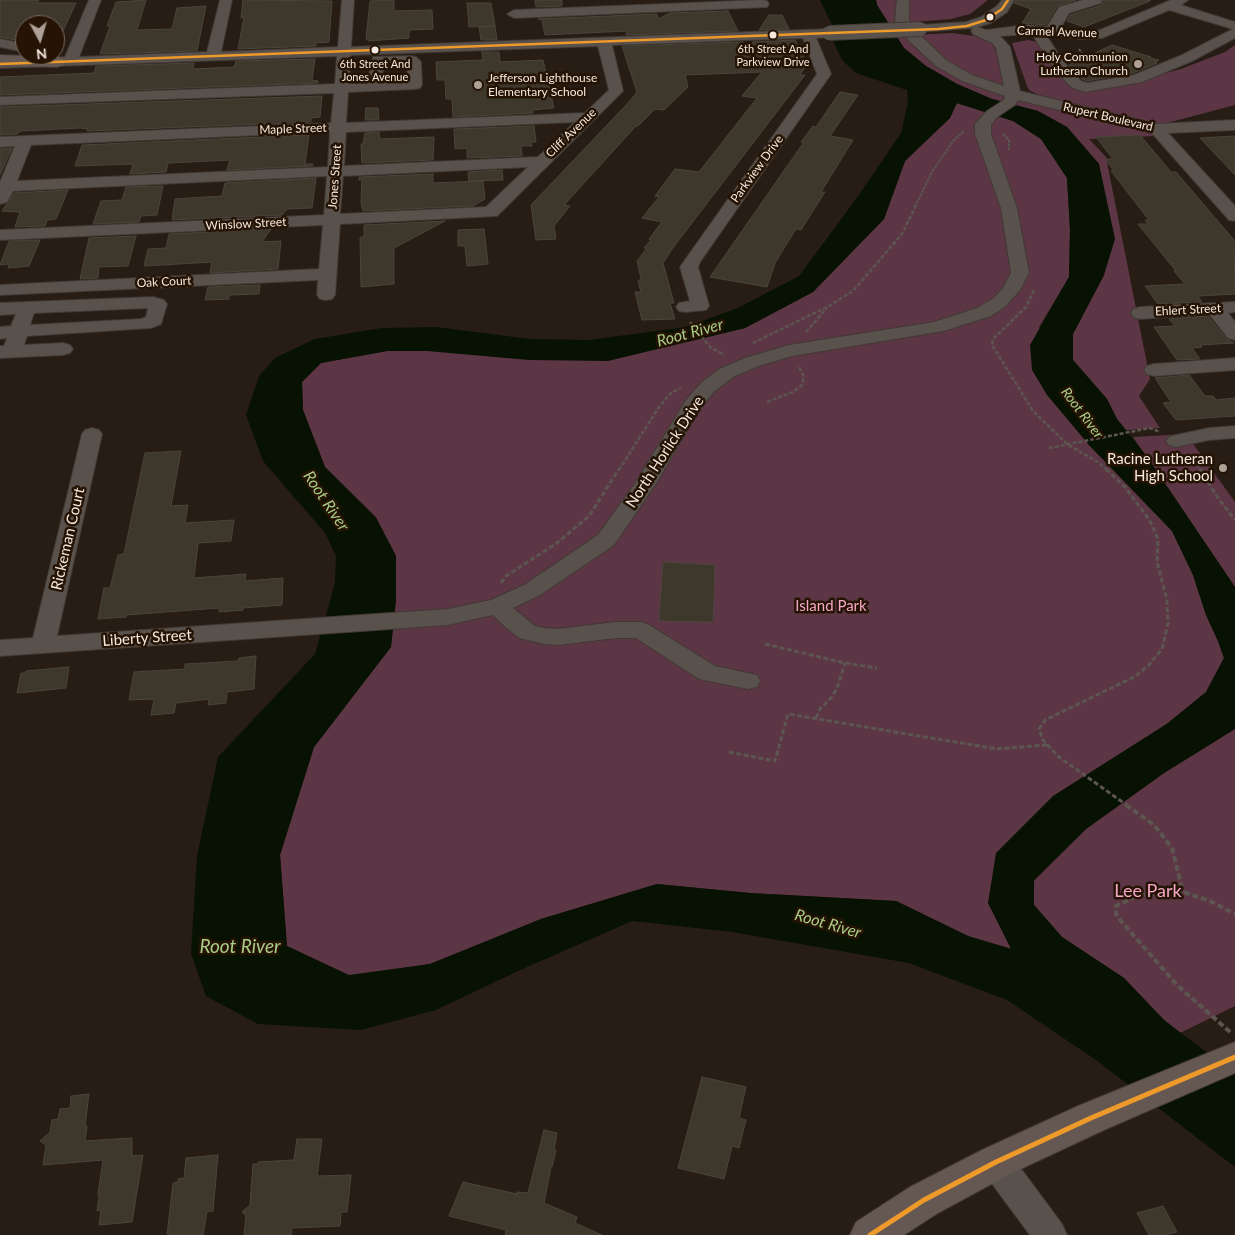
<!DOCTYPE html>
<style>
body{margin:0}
#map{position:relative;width:1235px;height:1235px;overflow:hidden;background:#271d14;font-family:Lato,sans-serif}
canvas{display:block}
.north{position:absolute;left:15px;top:15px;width:50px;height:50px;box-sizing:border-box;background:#251304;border:1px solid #78685b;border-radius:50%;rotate:174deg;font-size:14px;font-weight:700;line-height:20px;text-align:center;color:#f5e8de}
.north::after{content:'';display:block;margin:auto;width:18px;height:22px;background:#ada197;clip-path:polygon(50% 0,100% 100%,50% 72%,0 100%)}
</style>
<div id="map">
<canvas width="1235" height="1235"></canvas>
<div class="north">N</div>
</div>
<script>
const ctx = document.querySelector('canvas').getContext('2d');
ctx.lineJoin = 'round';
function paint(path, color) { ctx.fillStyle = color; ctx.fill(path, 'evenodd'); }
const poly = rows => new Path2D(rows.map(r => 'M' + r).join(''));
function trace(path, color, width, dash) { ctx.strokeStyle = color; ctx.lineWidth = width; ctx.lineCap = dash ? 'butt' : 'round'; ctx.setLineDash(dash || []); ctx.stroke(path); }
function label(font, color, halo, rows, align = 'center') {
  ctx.font = font + ' Lato,sans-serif'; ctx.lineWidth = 5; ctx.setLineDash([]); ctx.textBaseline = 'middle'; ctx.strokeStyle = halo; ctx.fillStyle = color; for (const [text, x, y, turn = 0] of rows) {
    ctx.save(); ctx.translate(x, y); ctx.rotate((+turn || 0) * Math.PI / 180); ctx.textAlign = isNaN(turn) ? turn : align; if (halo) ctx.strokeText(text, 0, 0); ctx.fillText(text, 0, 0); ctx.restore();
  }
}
paint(poly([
 [876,0,988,0,970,14,951,19,889,24,877,5],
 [952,33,975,36,991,42,996,51,1005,93,1149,132,1156,136,1089,139,1106,157,1150,379,1139,396,1160,428,1126,430,1117,419,1107,399,1073,360,1073,334,1104,275,1099,164,1067,127,1038,111,992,99,957,84,926,66,904,48,896,36],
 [1028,40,1042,43,1065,81,1075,88,1103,89,1181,69,1225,52,1235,45,1235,105,1167,123,1156,123,1039,95,1029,90,1027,86,1012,43],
 [956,103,1013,121,1041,139,1067,178,1070,230,1069,277,1039,327,1089,445,1172,531,1193,575,1206,615,1218,641,1224,658,1206,692,1168,723,988,903,1012,949,968,936,896,901,750,893,657,884,541,919,430,964,349,976,287,946,280,855,314,747,391,647,396,599,396,556,376,517,325,467,303,410,302,382,321,363,387,351,687,342,745,328,813,292,884,219,905,161,950,118],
 [1186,434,1235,502,1235,587,1133,437],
 [1235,729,1235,1006,1180,1033,1164,1020,1124,978,1062,937,1034,905,1034,881,1086,829,1164,773]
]), '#5d3646');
paint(poly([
 [820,0,876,0,877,5,904,48,926,66,957,84,992,99,1038,111,1067,127,1099,164,1115,239,1104,275,1073,334,1073,360,1107,399,1117,419,1148,458,1235,587,1235,729,1164,773,1086,829,1034,880,1034,905,1062,937,1124,978,1164,1020,1235,1074,1235,1167,1096,1060,1007,1000,909,963,732,932,632,921,518,971,436,1010,361,1030,258,1024,206,996,191,953,197,856,218,757,315,654,335,583,336,556,325,533,263,461,246,415,259,376,275,358,315,339,382,328,436,327,530,339,589,340,686,327,738,308,799,276,859,195,901,133,908,103,907,90,856,73,842,60,826,26,832,25],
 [957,103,1013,121,1041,139,1067,178,1070,230,1069,277,1030,345,1032,370,1047,395,1089,445,1172,531,1193,575,1206,615,1218,641,1224,658,1206,692,1168,723,1053,796,996,853,988,903,1011,949,968,936,896,901,750,893,657,884,541,919,430,964,349,975,287,946,280,855,314,747,391,647,396,599,396,556,376,518,325,467,303,410,302,382,321,363,387,351,427,351,529,360,608,361,745,328,813,292,884,219,905,161,950,118]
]), '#081202');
const building = poly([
 [0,0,39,0,37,3,76,3,61,35,55,41,55,25,25,25,25,42,0,37,0,0],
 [146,0,137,30,172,29,177,8,206,6,197,51,100,54,110,26,107,26,116,2,146,0],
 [243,0,332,1,329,42,316,43,316,46,238,49,244,17,241,18,243,0],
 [394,0,394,9,396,11,432,10,433,29,409,30,409,38,368,41,368,39,366,39,370,1,394,0],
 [535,0,562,0,562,6,536,7,535,0],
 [1016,0,1076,0,1057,6,1046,25,1022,23,1031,9,1014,3,1016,0],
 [1104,0,1150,0,1150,1,1084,27,1067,21,1070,15,1102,5,1104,0],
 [467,3,491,3,495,26,469,27,467,3],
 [728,11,738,31,626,35,627,31,545,35,542,20,538,19,657,14,658,19,670,13,728,11],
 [769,15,782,15,789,29,759,30,769,15],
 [495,26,497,40,481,40,479,27,495,26],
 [795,40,807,64,800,75,805,75,672,249,663,263,674,303,670,303,675,319,642,320,635,292,641,292,638,281,641,279,637,261,647,248,644,248,651,240,649,239,662,222,642,218,659,197,655,196,675,169,699,172,757,98,742,96,762,72,685,75,688,87,664,110,655,109,638,126,636,126,564,205,570,206,554,226,556,239,536,240,531,205,628,103,637,92,622,46,743,42,747,49,752,42,795,40],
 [1112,45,1151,57,1150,58,1159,60,1155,62,1157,63,1133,73,1087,81,1082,79,1069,65,1112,45],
 [482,52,499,52,500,62,543,60,554,108,532,110,533,113,453,117,452,99,446,99,445,80,437,80,436,62,483,60,482,52],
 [315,59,312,80,318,81,318,83,0,95,0,77,94,73,96,66,194,63,193,69,234,67,236,61,315,59],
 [840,92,858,95,830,136,853,140,821,192,825,192,811,214,801,230,796,229,775,263,767,287,710,277,804,142,801,142,813,126,816,127,840,92],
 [322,96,320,117,311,118,311,122,87,131,88,129,80,128,21,131,17,134,0,135,0,107,322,96],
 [366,108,378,108,379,120,365,120,366,108],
 [534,126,536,142,531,142,532,146,521,146,522,156,467,158,467,148,455,149,454,129,534,126],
 [379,132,380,139,434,137,433,160,362,163,361,144,363,144,365,133,379,132],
 [309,135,305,164,313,164,313,166,227,170,230,160,168,163,166,172,130,174,133,164,75,166,82,145,309,135],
 [1140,135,1171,172,1176,172,1234,240,1235,294,1198,296,1202,302,1158,304,1145,286,1185,284,1174,271,1176,271,1138,224,1148,224,1145,220,1149,220,1111,171,1114,171,1105,159,1113,159,1096,137,1140,135],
 [1235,136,1235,175,1200,138,1235,136],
 [12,148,0,175,0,149,12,148],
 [502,170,503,180,469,181,468,172,502,170],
 [433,174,433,183,483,181,485,199,473,206,363,211,361,202,362,180,359,180,359,177,433,174],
 [316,178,312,208,287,209,282,215,172,220,175,199,222,196,225,183,316,178],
 [163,186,157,215,141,216,139,222,93,224,101,201,122,200,126,187,163,186],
 [68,190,56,219,47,220,45,226,15,227,20,212,2,211,14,193,68,190],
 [445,221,394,248,394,284,361,287,360,238,364,236,364,225,445,221],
 [271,229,262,242,281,241,278,269,210,273,212,262,144,266,148,249,166,248,169,234,271,229],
 [484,229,488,264,467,266,465,246,458,246,458,230,484,229],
 [136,236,128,266,99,267,98,278,80,279,89,238,136,236],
 [40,240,29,266,8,268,9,264,0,265,9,241,40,240],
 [260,285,259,294,229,295,229,299,205,300,208,287,260,285],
 [1208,316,1227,339,1234,343,1200,345,1202,347,1192,348,1200,359,1177,360,1154,327,1175,326,1169,319,1208,316],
 [1189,375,1205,396,1213,396,1216,400,1235,398,1235,416,1176,420,1163,403,1171,402,1155,378,1189,375],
 [181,451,171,506,188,505,185,523,234,520,231,541,198,543,194,578,246,574,245,581,283,578,282,605,243,608,243,610,219,612,219,608,126,615,126,617,98,619,104,588,110,588,118,555,124,554,145,453,181,451],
 [663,562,715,565,713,622,659,621,663,562],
 [256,656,254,689,227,692,226,703,208,705,209,699,176,703,174,713,151,715,154,699,129,700,134,672,185,669,185,664,238,661,239,658,256,656],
 [69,667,66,688,17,693,21,673,25,673,26,671,69,667],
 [702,1077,746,1087,739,1118,746,1120,739,1148,732,1146,724,1179,678,1168,702,1077],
 [89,1094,85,1126,87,1126,85,1141,132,1138,132,1156,143,1155,132,1222,99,1225,101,1210,97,1211,99,1198,98,1194,103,1160,43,1165,46,1145,40,1141,50,1132,52,1120,58,1119,60,1109,70,1108,71,1096,89,1094],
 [544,1130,557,1133,554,1150,556,1150,552,1167,551,1167,544,1203,577,1217,575,1223,602,1235,505,1235,506,1230,449,1216,463,1182,517,1194,517,1192,528,1193,544,1130],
 [297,1139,322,1139,317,1176,351,1175,347,1212,341,1212,340,1226,292,1228,291,1235,244,1235,246,1216,242,1212,250,1205,253,1164,258,1164,258,1162,294,1160,297,1139],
 [218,1155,213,1211,207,1212,203,1235,167,1235,173,1183,178,1182,178,1179,184,1178,186,1158,218,1155],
 [1163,1206,1177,1232,1165,1235,1149,1235,1137,1213,1163,1206]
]);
paint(building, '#3d372c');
trace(building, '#4b453c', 1);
const minor = poly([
 [89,0,101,0,79,57,207,52,220,0,232,0,221,52,338,47,342,0,354,0,351,47,829,29,836,33,829,37,816,38,831,74,700,262,698,267,709,306,706,310,685,312,679,311,676,307,679,303,690,301,680,267,817,74,803,38,612,45,623,91,497,216,340,224,335,295,332,299,326,300,320,299,317,295,318,280,0,295,0,285,319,269,323,225,0,240,0,230,324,215,327,176,13,191,7,202,0,204,0,182,15,146,0,147,0,137,331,123,334,93,0,105,0,97,335,84,337,56,0,68,0,60,65,57,89,0],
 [598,46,609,90,585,113,346,123,348,92,415,89,420,88,422,85,421,62,416,57,411,56,373,57,367,84,349,84,351,55,598,46],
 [384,64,407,64,408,81,381,83,384,64],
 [575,122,538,157,344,166,346,132,575,122],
 [330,132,328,167,17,181,31,145,330,132],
 [528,167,486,207,340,214,343,176,528,167],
 [762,0,767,1,769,4,767,7,514,18,507,14,514,10,762,0],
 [897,0,909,0,909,20,914,28,920,25,966,22,981,17,997,6,1002,0,1014,0,1007,12,991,23,977,27,986,30,1026,25,1047,27,1059,7,1083,0,1102,0,1101,3,1069,13,1060,29,1082,31,1100,30,1171,0,1188,0,1181,5,1235,22,1235,38,1192,61,1142,82,1085,92,1071,87,1053,67,1032,34,1000,36,1010,47,1020,91,1156,124,1235,120,1235,130,1168,133,1235,206,1235,221,1229,220,1151,132,1018,100,1015,105,997,117,991,125,991,134,1017,208,1029,273,1020,290,1006,306,991,316,944,331,792,356,759,366,733,377,715,391,701,407,657,482,614,545,540,595,513,608,535,626,544,628,558,629,616,622,641,622,649,625,715,666,757,675,760,681,757,687,748,689,699,679,636,638,616,638,558,645,544,644,519,638,503,625,493,615,448,625,0,656,0,640,33,638,82,434,85,430,92,428,99,430,102,434,57,636,448,609,491,600,524,585,598,535,636,482,686,400,701,383,719,369,745,358,789,345,934,322,977,308,994,298,1003,288,1011,273,1001,208,975,134,975,124,987,111,1004,100,1005,96,962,81,936,66,908,40,895,20,897,0],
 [1169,10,1233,29,1182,55,1134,75,1087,83,1081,81,1063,61,1046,35,1082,39,1102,38,1169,10],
 [973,28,971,31,973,34,992,43,996,48,1004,86,972,75,946,60,917,32,973,28],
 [0,39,25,44,25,52,0,47,0,39],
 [153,297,164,300,167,304,161,324,151,328,27,336,24,345,63,343,70,345,73,349,70,353,63,355,0,358,0,346,4,346,7,338,0,339,0,327,11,326,16,314,0,315,0,303,153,297],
 [148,308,146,317,141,319,30,325,34,313,148,308],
 [1235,302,1235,312,1228,313,1235,322,1235,340,1228,338,1209,314,1140,319,1133,317,1131,313,1133,309,1140,307,1235,302],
 [1235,358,1235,370,1154,376,1147,374,1144,370,1147,366,1154,364,1235,358],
 [1235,426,1235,438,1209,440,1176,447,1169,445,1166,441,1169,437,1176,435,1209,428,1235,426],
 [996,1147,1008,1151,1062,1224,1067,1235,1030,1235,984,1173,979,1162,984,1151,996,1147]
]);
const major = poly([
 [0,55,57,57,63,59,65,62,63,65,57,67,0,65,0,55],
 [1235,1042,1235,1073,1104,1130,1010,1174,938,1213,904,1235,850,1235,856,1222,910,1187,982,1150,1078,1106,1235,1042]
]);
trace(minor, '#413933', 2);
trace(major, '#413933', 2);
trace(poly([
 [1079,49,1089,63],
 [1003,134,1009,140,1009,150],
 [915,207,932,172,953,141,964,131]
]), '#5d554f', 2, [3, 1]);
trace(poly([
 [1034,290,1026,307,993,339,992,345,1033,411,1067,444,1098,462,1107,470],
 [690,322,711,348,725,355],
 [806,332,827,308],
 [753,343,829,306,853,291,902,234,916,205],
 [767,402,793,392,802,385,804,377,798,365],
 [1049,448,1150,428,1160,432],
 [1191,454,1201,470],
 [619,470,659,407,671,393,681,388]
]), '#5d554f', 2.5, [4, 2]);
trace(poly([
 [1106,469,1125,487,1150,521,1158,539,1157,562,1167,600,1168,623,1162,649,1148,666,1134,677,1045,720,1039,729,1043,740,1059,757,1128,806],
 [1200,469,1218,498,1235,520],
 [501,583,506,576,557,543,589,516,619,469],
 [765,644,845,663,877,668],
 [816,718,820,709,832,697,837,688,845,663],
 [729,752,775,761,788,714,997,749,1047,745]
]), '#5d554f', 3, [5, 2.5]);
trace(poly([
 [1126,805,1154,825,1172,848,1183,892],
 [1230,1032,1177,985,1121,921,1116,914,1116,906,1137,896,1161,892,1183,892,1210,901,1235,914]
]), '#5d554f', 4, [6, 3]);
paint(minor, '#59514b');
paint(major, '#655852');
const minorBridge = poly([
 [829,33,920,29]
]);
trace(minorBridge, '#413933', 16, []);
trace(minorBridge, '#59514b', 14);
trace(poly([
 [0,64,938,29,967,26,986,20,1002,9,1008,0]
]), '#ee9a2a', 2.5);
trace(poly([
 [870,1235,924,1200,996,1162,1091,1118,1235,1057]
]), '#ee9a2a', 5);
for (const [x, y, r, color] of [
 [990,17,4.5,"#f5e8de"],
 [773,35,4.5,"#f5e8de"],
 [375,50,4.5,"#f5e8de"],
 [1138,64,5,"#ada197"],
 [478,85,5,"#ada197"],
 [1223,468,5,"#ada197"]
]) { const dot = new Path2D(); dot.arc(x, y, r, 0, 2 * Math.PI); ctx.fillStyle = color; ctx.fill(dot); trace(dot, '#251304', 2); }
label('11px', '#f5e8de', '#251304', [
 ["6th Street And",773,49],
 ["Parkview Drive",773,62],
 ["6th Street And",375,64],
 ["Jones Avenue",375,77]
]);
label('12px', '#f5e8de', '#251304', [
 ["Carmel Avenue",1057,32,2],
 ["Rupert Boulevard",1108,117,13],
 ["Maple Street",293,129,-2],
 ["Cliff Avenue",571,133,-44],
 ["Parkview Drive",757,169,-54],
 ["Jones Street",335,177,-86],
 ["Winslow Street",246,224,-3],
 ["Oak Court",164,282,-3],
 ["Ehlert Street",1188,310,-3]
]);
label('12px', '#f5e8de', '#251304', [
 ["Holy Communion",1128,57],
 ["Lutheran Church",1128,71],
 ["Jefferson Lighthouse",488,78,"left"],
 ["Elementary School",488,92,"left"]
], 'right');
label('italic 14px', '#a8cd87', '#251304', [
 ["Root River",1082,413,53]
]);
label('15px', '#f5e8de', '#251304', [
 ["North Horlick Drive",665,452,-57],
 ["Rickeman Court",68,539,-77],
 ["Liberty Street",147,638,-4]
]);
label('15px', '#f5e8de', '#251304', [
 ["Racine Lutheran",1213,459],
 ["High School",1213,476]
], 'right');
label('15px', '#f5a7c8', '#251304', [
 ["Island Park",831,606]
]);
label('italic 16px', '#a8cd87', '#251304', [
 ["Root River",690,333,-15],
 ["Root River",326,501,56],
 ["Root River",828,924,16]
]);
label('18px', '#f5a7c8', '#251304', [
 ["Lee Park",1148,891]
]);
label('italic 19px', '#a8cd87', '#251304', [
 ["Root River",240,947]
]);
</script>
